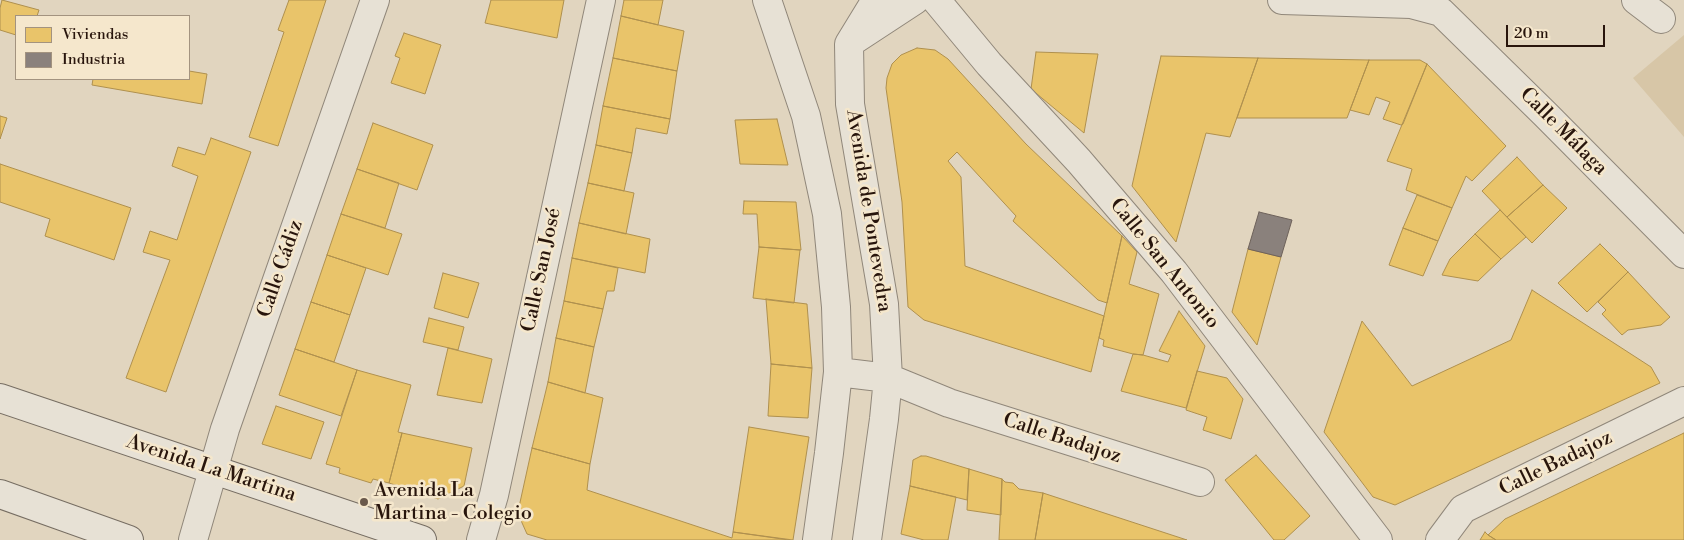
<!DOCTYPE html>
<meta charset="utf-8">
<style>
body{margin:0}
#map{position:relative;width:1684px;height:540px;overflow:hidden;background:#e1d5bf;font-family:"Libre Bodoni",serif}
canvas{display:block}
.legend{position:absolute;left:15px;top:15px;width:175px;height:65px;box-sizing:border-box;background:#f5e7cc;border:1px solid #a3937f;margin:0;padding:6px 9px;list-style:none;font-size:15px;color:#28150c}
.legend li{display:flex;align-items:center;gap:10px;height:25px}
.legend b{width:25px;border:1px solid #a3937f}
.scale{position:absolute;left:1506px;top:25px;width:99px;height:22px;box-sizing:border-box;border:2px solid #28150c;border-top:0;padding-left:6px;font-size:15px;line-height:18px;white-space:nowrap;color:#28150c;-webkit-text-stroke:4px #f5e7cc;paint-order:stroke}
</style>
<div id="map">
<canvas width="1684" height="540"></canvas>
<ul class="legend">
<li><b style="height:14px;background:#e9c46a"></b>Viviendas</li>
<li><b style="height:14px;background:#8a817c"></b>Industria</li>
</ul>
<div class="scale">20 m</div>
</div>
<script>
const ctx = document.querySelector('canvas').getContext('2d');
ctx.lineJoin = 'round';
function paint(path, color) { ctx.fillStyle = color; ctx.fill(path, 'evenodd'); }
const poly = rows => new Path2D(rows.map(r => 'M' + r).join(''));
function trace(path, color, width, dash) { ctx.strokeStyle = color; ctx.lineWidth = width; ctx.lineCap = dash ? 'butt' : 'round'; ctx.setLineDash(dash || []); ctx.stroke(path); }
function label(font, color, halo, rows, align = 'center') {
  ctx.font = font + ' "Libre Bodoni",serif'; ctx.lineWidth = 5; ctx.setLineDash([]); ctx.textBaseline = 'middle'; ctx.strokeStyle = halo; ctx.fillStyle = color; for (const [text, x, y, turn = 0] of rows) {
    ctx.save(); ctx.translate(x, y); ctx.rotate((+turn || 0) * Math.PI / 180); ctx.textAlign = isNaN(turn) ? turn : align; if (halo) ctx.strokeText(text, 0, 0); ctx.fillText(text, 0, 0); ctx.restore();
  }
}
paint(poly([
 [1684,35,1684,137,1633,78]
]), '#d7c6a7');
const homes = poly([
 [2,0,39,10,37,16,16,16,16,35,0,30,0,8,2,0],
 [289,0,326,0,278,146,249,137,284,32,278,30,289,0],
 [491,0,564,0,557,38,485,23,491,0],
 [624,0,663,0,658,25,621,16,624,0],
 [621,16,684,31,677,71,613,58,621,16],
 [404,33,441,45,425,94,391,83,400,58,395,56,404,33],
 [917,48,935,50,948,59,1026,144,1122,236,1107,303,1098,300,1013,221,1016,216,957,152,948,161,961,177,965,266,1104,316,1091,372,924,320,908,307,902,202,886,88,887,78,892,64,901,55,917,48],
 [1036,52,1098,54,1084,133,1031,89,1036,52],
 [1161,56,1258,58,1230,137,1206,133,1176,242,1132,186,1161,56],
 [613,58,677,71,670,119,603,106,613,58],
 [1258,58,1369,60,1347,118,1237,118,1258,58],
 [1369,60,1420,60,1427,64,1403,124,1401,125,1383,119,1390,102,1376,97,1369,115,1350,110,1369,60],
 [1427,64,1506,146,1472,181,1466,176,1452,208,1406,190,1412,169,1387,161,1427,64],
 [189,71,207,74,202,104,92,85,93,79,189,79,189,71],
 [603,106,670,119,667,134,636,128,632,153,596,145,603,106],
 [0,116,7,118,0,139,0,116],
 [777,119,788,165,740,164,735,120,777,119],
 [373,123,433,145,417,190,357,169,373,123],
 [211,138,251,152,166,392,126,378,170,260,143,252,150,231,177,240,198,176,172,166,178,147,205,155,211,138],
 [596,145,632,153,624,191,588,183,596,145],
 [1517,157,1543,185,1507,217,1482,191,1517,157],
 [0,164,131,208,114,260,45,236,50,219,0,202,0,164],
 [357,169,399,183,385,228,341,214,357,169],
 [588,183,634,193,626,234,579,223,588,183],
 [1543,185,1567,208,1532,243,1507,217,1543,185],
 [1417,195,1452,208,1438,241,1403,228,1417,195],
 [744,201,796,202,801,250,759,247,757,214,743,214,744,201],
 [1500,210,1526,237,1501,259,1475,234,1500,210],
 [341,214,402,234,388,275,327,255,341,214],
 [579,223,650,239,645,273,572,258,579,223],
 [1403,228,1438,241,1423,276,1389,265,1403,228],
 [1475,234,1501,259,1478,281,1442,275,1450,259,1475,234],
 [1122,236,1137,252,1129,284,1159,294,1143,355,1133,354,1103,346,1104,340,1099,338,1122,236],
 [1600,244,1628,272,1587,312,1558,283,1600,244],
 [759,247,800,250,794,303,753,298,759,247],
 [1248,249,1281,257,1257,345,1232,312,1248,249],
 [327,255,366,268,350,315,311,302,327,255],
 [572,258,618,268,614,291,607,291,603,309,564,301,572,258],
 [1628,272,1670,317,1661,325,1628,330,1622,335,1602,314,1606,310,1598,302,1628,272],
 [443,273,479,283,468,318,434,308,443,273],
 [1532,290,1651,367,1660,383,1395,505,1373,497,1324,432,1362,321,1412,386,1511,340,1532,290],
 [766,299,807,304,812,368,771,364,766,299],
 [564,301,603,309,594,347,556,338,564,301],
 [311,302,350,315,334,362,295,349,311,302],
 [1179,311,1205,346,1186,408,1121,391,1133,354,1143,355,1168,362,1171,355,1159,351,1179,311],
 [429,318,464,327,458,350,423,342,429,318],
 [556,338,594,347,585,393,548,382,556,338],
 [448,348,492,359,482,403,437,395,448,348],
 [295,349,357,370,341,416,279,395,295,349],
 [771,364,812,368,808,418,768,416,771,364],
 [357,370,411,385,398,432,402,433,389,483,373,479,371,483,339,473,340,468,326,464,357,370],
 [1197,371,1227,378,1243,399,1231,439,1203,430,1207,417,1186,410,1197,371],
 [548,382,603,398,590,464,532,448,548,382],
 [276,406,324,422,311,459,262,444,276,406],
 [749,427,809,437,793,540,733,532,749,427],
 [402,433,472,448,464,486,438,499,389,483,402,433],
 [1684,433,1684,540,1496,540,1488,535,1505,519,1684,433],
 [532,448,590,464,587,490,732,538,733,532,789,540,547,540,527,534,519,516,519,507,532,448],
 [1256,455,1310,516,1284,540,1274,540,1225,480,1256,455],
 [921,456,926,456,969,469,967,500,910,486,913,460,921,456],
 [969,469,1002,479,1001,515,967,510,969,469],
 [1002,479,1005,482,1013,483,1019,489,1043,493,1035,540,999,540,1002,479],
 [910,486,956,497,948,540,924,540,901,534,910,486],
 [1043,493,1187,540,1035,540,1043,493],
 [1485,532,1488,535,1496,540,1480,540,1485,532]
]);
paint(homes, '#e9c46a');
trace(homes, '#af904e', 1);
const industry = poly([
 [1259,212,1292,220,1281,257,1248,249,1259,212]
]);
paint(industry, '#8a817c');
trace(industry, '#6d615a', 1);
const street = poly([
 [767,0,806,116,827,214,836,307,838,372,829,453,817,540],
 [936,0,989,64,1079,161,1174,272,1378,540],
 [1282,0,1411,4,1441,12,1545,114,1684,254],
 [1636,0,1661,19],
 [854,40,915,0],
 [838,372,888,378,949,403,1200,482],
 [193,540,225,429,375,0],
 [481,540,494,495,601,0],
 [867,540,884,419,888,378,884,304,850,104,849,44,876,0],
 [1440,540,1463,509,1684,401]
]);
const secondary = poly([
 [0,398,422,540],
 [0,494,129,540]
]);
trace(street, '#90877a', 30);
trace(secondary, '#766d62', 30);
trace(street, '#e7e1d5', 28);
trace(secondary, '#e7e1d5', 28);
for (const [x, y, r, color] of [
 [364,502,5,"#69584b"]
]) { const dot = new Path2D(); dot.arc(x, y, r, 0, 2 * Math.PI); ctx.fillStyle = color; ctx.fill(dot); trace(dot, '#f5e7cc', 2); }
label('20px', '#28150c', '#f5e7cc', [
 ["Calle Málaga",1563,132,45],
 ["Avenida de Pontevedra",868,211,81],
 ["Calle San Antonio",1164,264,51],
 ["Calle Cádiz",281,269,-71],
 ["Calle San José",542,270,-78],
 ["Calle Badajoz",1062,439,18],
 ["Calle Badajoz",1556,464,-26],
 ["Avenida La Martina",211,469,18]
]);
label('20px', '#28150c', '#f5e7cc', [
 ["Avenida La",374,491],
 ["Martina - Colegio",374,514]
], 'left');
</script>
